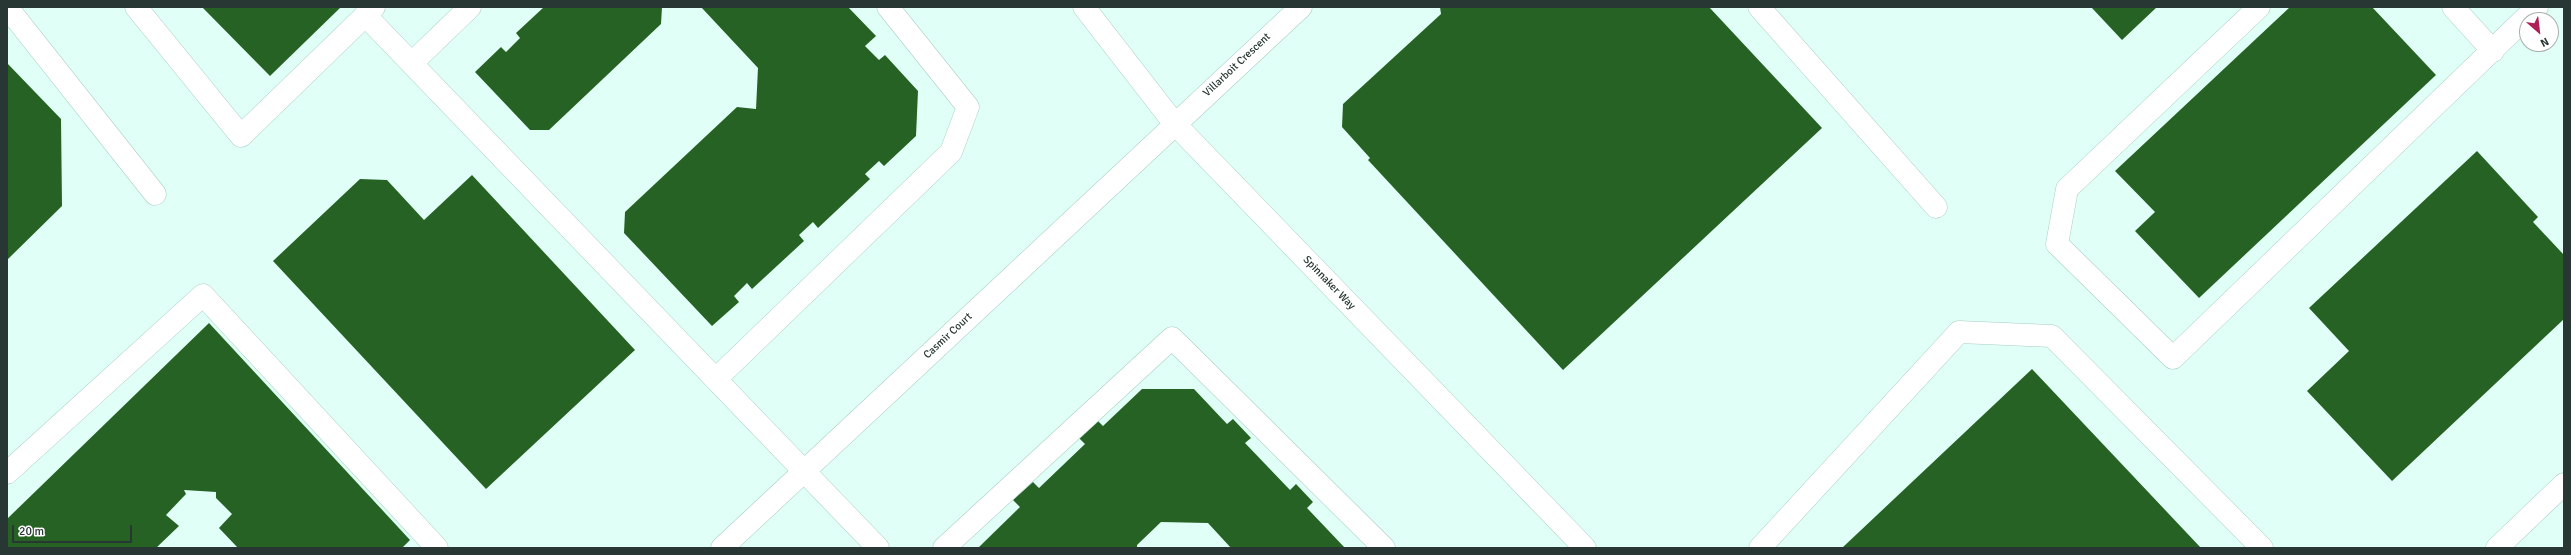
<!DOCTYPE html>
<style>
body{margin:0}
#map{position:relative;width:2571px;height:555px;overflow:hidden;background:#e0fff6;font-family:Signika,sans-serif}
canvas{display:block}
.frame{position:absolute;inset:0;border:8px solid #283733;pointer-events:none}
.north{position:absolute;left:2519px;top:12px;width:40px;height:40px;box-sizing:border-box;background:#fff;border:1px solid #a9afad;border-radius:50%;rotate:152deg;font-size:11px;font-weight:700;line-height:16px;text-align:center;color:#283733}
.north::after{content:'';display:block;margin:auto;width:14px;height:18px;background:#b02054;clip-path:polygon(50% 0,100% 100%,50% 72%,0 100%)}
.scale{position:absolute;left:12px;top:525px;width:120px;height:18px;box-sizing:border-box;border:2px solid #283733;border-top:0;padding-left:5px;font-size:12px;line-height:14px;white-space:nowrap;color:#283733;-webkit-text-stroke:3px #fff;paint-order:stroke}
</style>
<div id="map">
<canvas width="2571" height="555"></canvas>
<div class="frame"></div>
<div class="north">N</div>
<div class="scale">20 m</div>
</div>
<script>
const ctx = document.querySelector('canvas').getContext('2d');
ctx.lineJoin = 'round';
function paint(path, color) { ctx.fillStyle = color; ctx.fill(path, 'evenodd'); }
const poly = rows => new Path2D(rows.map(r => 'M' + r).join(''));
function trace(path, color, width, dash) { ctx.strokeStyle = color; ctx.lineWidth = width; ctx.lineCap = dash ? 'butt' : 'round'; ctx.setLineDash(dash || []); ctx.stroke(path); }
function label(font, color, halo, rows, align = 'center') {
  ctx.font = font + ' Signika,sans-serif'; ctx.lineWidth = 4; ctx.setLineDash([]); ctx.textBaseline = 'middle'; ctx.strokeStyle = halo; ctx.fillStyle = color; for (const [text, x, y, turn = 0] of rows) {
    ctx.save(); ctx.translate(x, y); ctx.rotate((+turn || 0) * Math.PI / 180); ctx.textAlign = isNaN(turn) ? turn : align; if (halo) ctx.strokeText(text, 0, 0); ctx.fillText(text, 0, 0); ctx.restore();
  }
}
paint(poly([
 [202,7,341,7,270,76],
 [544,7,662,7,661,24,549,130,530,130,475,72,501,47,506,52,520,38,516,33],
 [701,7,848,7,876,36,865,46,879,60,885,55,918,91,916,136,884,166,879,161,865,174,870,179,818,228,813,222,799,235,804,241,752,289,747,283,734,296,739,302,712,326,624,233,625,212,737,107,756,109,758,68],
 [1440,7,1709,7,1822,128,1563,370,1368,160,1370,158,1342,127,1343,104,1441,14],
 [2091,7,2157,7,2122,40],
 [2290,7,2372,7,2436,75,2199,298,2135,231,2155,212,2115,171],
 [7,63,61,119,62,206,7,260],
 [2477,151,2538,217,2533,222,2564,255,2564,319,2392,481,2307,391,2349,351,2309,308],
 [472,175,635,350,486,489,273,261,360,179,387,180,424,220],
 [209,323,410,540,402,548,238,548,219,528,232,514,216,498,216,492,184,490,186,494,166,515,179,526,156,548,7,548,7,519],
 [2032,369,2201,548,1842,548],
 [1142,389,1194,389,1227,424,1233,419,1251,438,1245,443,1290,490,1296,484,1313,502,1307,508,1345,548,1231,548,1208,523,1161,522,1137,545,1137,548,978,548,1020,507,1013,500,1033,482,1039,488,1085,444,1078,437,1097,420,1103,426]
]), '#266224');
const minor = poly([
 [7,7,155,194],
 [136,7,241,136,374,7],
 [1084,7,1174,123,1585,548],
 [1759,7,1936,207],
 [2259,7,2067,189,2057,244,2173,358,2537,7],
 [2453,7,2493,51],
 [365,15,878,548],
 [412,63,470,7],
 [716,379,951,152,968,107,888,7],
 [7,473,203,295,437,548],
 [722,548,1301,7],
 [944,548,1172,338,1384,548],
 [1760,548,1959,332,2052,336,2262,548],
 [2497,548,2564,484]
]);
trace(minor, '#a8cdc3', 23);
trace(minor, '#fff', 22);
label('11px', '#283733', '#fff', [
 ["Villarboit Crescent",1237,65,-43],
 ["Spinnaker Way",1329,283,46],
 ["Casmir Court",948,336,-43]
]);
</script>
